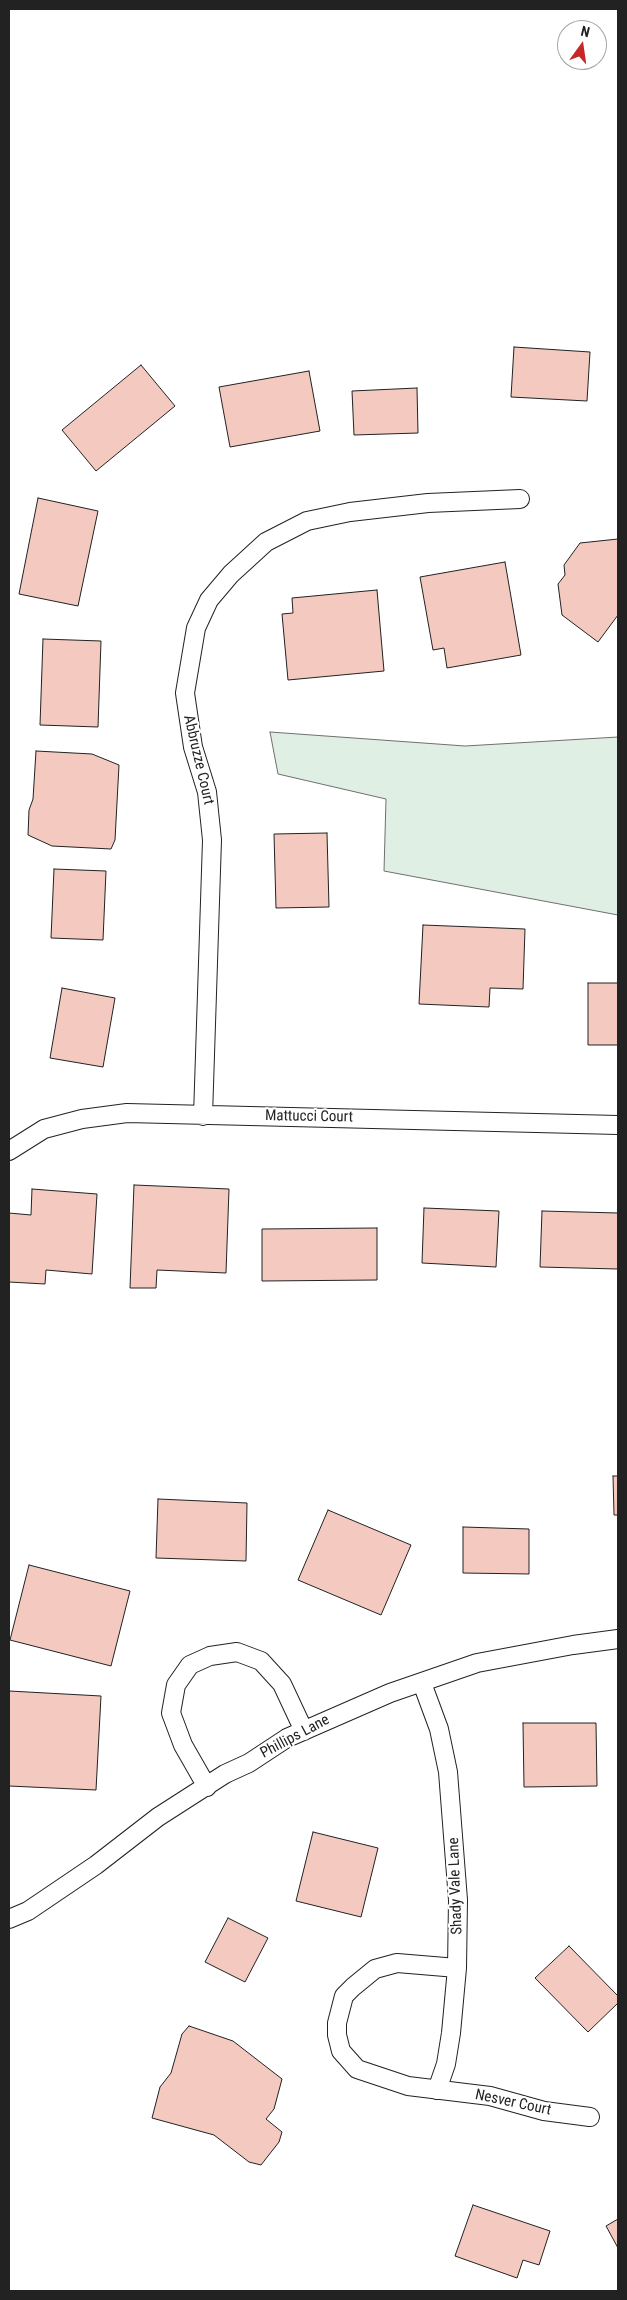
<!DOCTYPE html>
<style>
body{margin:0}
#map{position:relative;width:627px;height:2300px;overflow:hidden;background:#fff;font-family:"Roboto Condensed",sans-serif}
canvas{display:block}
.frame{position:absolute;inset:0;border:10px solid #222;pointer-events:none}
.north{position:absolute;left:557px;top:20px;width:50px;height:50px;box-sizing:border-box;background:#fff;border:1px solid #a7a7a7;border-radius:50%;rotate:14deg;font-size:14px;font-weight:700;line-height:20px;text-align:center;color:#222}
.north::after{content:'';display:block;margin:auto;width:18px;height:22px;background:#c62828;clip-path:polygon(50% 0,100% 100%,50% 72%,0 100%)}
</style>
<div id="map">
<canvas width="627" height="2300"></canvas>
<div class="frame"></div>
<div class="north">N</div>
</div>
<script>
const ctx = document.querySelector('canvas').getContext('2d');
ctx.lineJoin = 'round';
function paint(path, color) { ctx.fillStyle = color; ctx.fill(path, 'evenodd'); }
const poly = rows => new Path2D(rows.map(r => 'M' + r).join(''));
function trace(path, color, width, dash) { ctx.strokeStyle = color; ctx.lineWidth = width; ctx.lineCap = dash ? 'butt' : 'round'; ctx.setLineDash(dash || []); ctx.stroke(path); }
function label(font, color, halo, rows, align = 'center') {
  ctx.font = font + ' "Roboto Condensed",sans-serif'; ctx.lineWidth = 4; ctx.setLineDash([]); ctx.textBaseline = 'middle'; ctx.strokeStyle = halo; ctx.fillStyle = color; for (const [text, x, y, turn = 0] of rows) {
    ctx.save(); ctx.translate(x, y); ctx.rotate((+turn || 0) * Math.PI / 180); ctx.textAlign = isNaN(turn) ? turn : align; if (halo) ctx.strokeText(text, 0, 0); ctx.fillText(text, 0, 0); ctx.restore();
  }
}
const green = poly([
 [270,732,465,746,618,737,618,915,384,871,386,799,278,774,270,732]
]);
paint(green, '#e0efe3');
trace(green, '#6f6f6f', 1);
const building = poly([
 [514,347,590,352,587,401,511,397,514,347],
 [141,365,175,406,96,471,62,430,141,365],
 [309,371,320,431,230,447,219,387,309,371],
 [417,388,418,433,354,435,352,391,417,388],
 [38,498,98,511,78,606,19,594,38,498],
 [618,539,618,615,598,642,562,615,558,584,565,575,564,565,580,543,618,539],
 [505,562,521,655,447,668,444,648,433,650,420,577,505,562],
 [377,590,384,671,288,680,282,614,293,613,292,598,377,590],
 [43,639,101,641,98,727,40,725,43,639],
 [36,751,92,754,119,765,115,840,111,849,52,846,28,835,29,810,33,799,36,751],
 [327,833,329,907,276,908,274,834,327,833],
 [54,869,106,871,103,940,51,938,54,869],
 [423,925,525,929,523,989,490,988,489,1007,419,1004,423,925],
 [588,983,618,983,618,1045,588,1045,588,983],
 [62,988,115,998,103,1067,50,1058,62,988],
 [134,1185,229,1189,226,1273,157,1270,156,1288,130,1288,134,1185],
 [32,1189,97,1194,92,1274,46,1270,45,1284,9,1282,9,1213,31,1215,32,1189],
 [424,1208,499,1211,496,1267,422,1263,424,1208],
 [542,1211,618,1213,618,1269,540,1267,542,1211],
 [377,1228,377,1280,262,1281,262,1229,377,1228],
 [613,1476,618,1476,618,1515,614,1515,613,1476],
 [158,1499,247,1503,246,1561,156,1558,158,1499],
 [328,1510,411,1545,381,1615,298,1580,328,1510],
 [463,1527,529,1529,529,1574,463,1573,463,1527],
 [29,1565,130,1591,111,1666,10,1640,29,1565],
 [9,1691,101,1696,96,1790,9,1786,9,1691],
 [523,1723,596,1723,597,1786,524,1787,523,1723],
 [313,1832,378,1848,361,1917,296,1901,313,1832],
 [228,1918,268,1938,245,1982,205,1962,228,1918],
 [569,1946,618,1996,618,2003,588,2032,535,1978,569,1946],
 [189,2026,233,2041,282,2079,274,2109,266,2119,282,2132,279,2142,261,2165,249,2162,214,2135,152,2118,160,2087,171,2073,182,2034,189,2026],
 [473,2205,550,2231,539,2265,523,2260,517,2278,455,2256,473,2205],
 [618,2219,618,2248,606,2226,618,2219]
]);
paint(building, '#f3c9c0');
trace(building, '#222', 1);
const street = poly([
 [203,1116,212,840,207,792,193,747,185,693,196,628,209,600,231,574,266,542,307,521,350,512,428,503,520,499],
 [9,1151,44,1129,82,1119,127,1113,618,1125],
 [422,1683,439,1729,448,1772,458,1900,457,1968,451,2033,446,2064,437,2090],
 [207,1787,183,1745,171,1713,176,1685,190,1665,210,1656,237,1652,261,1661,282,1684,304,1731],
 [9,1919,28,1911,96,1865,158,1817,225,1774,249,1763,287,1738,390,1693,477,1663,573,1645,618,1639],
 [457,1968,397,1963,375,1969,353,1987,344,1996,337,2023,337,2035,341,2051,357,2069,408,2086,490,2096,544,2111,590,2117]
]);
trace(street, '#222', 20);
trace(street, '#fff', 18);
label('15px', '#222', '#fff', [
 ["Abbruzze Court",198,760,77],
 ["Mattucci Court",309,1117,1],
 ["Phillips Lane",295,1737,-28],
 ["Shady Vale Lane",456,1886,-92],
 ["Nesver Court",513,2103,12]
]);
</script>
